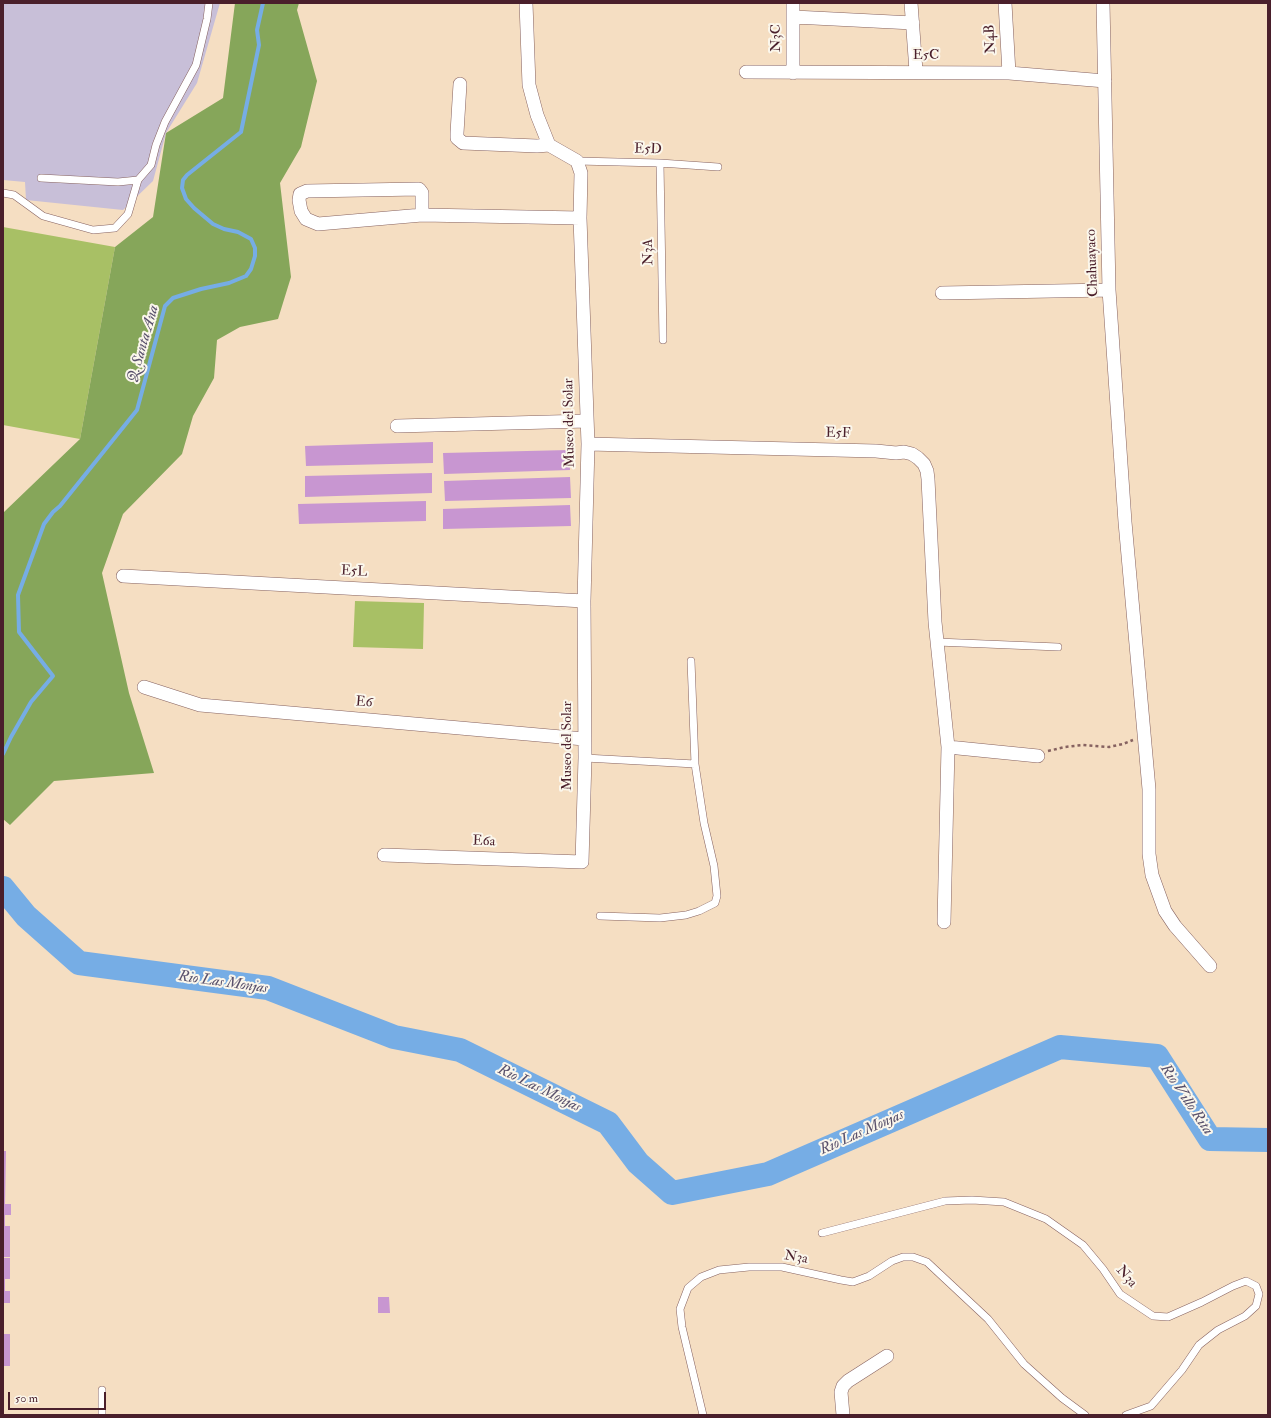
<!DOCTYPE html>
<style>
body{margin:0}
#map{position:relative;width:1271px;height:1418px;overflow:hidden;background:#f5dec2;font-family:"IM FELL Double Pica",serif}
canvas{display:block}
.frame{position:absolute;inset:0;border:4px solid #4a1f2b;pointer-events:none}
.scale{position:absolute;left:8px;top:1392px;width:98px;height:18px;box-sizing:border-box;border:2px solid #4a1f2b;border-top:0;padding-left:5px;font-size:12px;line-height:14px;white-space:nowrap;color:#4a1f2b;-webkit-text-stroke:3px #fbf7ec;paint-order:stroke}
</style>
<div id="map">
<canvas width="1271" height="1418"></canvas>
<div class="frame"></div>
<div class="scale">50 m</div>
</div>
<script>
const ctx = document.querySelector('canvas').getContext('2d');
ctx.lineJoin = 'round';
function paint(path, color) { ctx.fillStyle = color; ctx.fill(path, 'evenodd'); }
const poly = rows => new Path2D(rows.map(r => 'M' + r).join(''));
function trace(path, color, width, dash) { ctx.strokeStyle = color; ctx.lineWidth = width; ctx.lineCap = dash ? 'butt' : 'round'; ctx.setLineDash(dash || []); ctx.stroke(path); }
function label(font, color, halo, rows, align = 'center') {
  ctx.font = font + ' "IM FELL Double Pica",serif'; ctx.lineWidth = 4; ctx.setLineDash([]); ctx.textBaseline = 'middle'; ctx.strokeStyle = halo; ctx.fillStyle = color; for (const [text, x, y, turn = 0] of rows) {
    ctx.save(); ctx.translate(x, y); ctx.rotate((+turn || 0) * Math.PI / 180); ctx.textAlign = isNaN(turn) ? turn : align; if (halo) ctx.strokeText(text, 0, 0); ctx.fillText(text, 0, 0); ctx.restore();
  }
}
paint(poly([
 [3,3,220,3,197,83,166,133,153,181,123,210,26,200,25,182,3,180]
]), '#c8bfd8');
paint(poly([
 [3,227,115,247,80,439,3,425],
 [355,601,424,603,423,649,353,647]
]), '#a8c065');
paint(poly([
 [235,3,299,3,297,10,317,81,301,147,280,183,291,277,278,319,240,327,217,340,214,378,193,416,182,454,123,514,102,573,129,693,154,773,54,781,10,825,3,819,3,514,4,512,80,439,115,247,153,217,166,133,223,98]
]), '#86a65a');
trace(poly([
 [3,754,11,737,31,702,53,676,19,632,18,595,44,524,53,512,60,506,137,410,165,306,173,298,201,289,229,283,246,276,251,269,255,256,255,248,251,239,238,232,224,229,213,224,194,208,186,199,182,188,183,180,187,175,241,132,259,45,257,30,263,3]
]), '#76ade5', 4);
trace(poly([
 [3,888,26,916,79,963,268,988,394,1037,460,1050,608,1123,638,1163,672,1193,768,1174,1060,1047,1157,1056,1210,1139,1268,1140]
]), '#76ade5', 24);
paint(poly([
 [433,442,433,463,306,466,305,446],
 [569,450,570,470,444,474,443,453],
 [432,473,432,493,305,497,305,476],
 [570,477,571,498,445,501,444,481],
 [426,501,426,521,299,524,298,504],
 [570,505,571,526,443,529,443,509],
 [3,1151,6,1151,5,1204,11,1204,11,1215,3,1215],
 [3,1215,5,1215,5,1226,10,1226,10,1257,3,1257],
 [3,1258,10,1258,10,1279,5,1279,5,1291,10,1291,10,1303,3,1303],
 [378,1297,389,1297,390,1313,378,1313],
 [3,1334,10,1334,10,1354,3,1354],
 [3,1354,10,1354,10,1366,3,1366]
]), '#c896d1');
const lane = poly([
 [577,161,660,163,718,167],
 [660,163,663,340],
 [41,178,118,182,138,180,151,165,156,145,165,122,196,65,207,19,209,3],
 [3,193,14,195,43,216,93,230,115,228,128,214,138,180],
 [937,642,1058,647],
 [585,758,695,764],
 [600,916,660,918,686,915,699,911,715,903,717,896,714,866,704,823,695,764,691,661],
 [822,1233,945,1201,972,1200,1004,1202,1046,1219,1083,1245,1103,1269,1120,1294,1153,1316,1168,1317,1202,1302,1233,1286,1246,1281,1256,1286,1259,1294,1256,1306,1245,1316,1218,1330,1199,1345,1182,1370,1151,1406,1126,1415],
 [102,1415,102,1390],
 [703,1415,682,1327,680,1309,688,1288,701,1277,719,1270,749,1267,782,1267,841,1280,853,1282,869,1276,892,1261,903,1257,913,1257,927,1262,988,1319,1024,1364,1062,1398,1085,1415]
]);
const street = poly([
 [793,3,793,73],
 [911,3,916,71],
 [1005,3,1009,73],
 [1103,3,1109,290,1125,522,1149,789,1149,854,1152,875,1165,911,1175,926,1210,966],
 [794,17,913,23],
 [746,72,1009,73,1105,81],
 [460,84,457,133,457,138,463,143,537,146,549,145],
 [422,215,422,193,419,189,307,191,300,194,299,200,301,211,306,219,318,224,422,215,580,218],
 [942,293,1109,290],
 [397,426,587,421],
 [588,444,876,451,896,453,904,452,912,454,918,458,924,464,927,471,928,479,935,622,948,747,944,922],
 [123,576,584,601],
 [144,687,200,705,584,739],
 [948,747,1038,756],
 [384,855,582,862,585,758,584,601,588,444,580,218,581,173,577,161,549,145,537,115,529,85,526,3],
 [843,1415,841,1392,843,1386,848,1381,887,1356]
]);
trace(lane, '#866260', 8);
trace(street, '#866260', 14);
trace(poly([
 [1048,751,1065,747,1083,745,1109,747,1123,744,1133,740]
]), '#866260', 2.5, [3, 3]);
trace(lane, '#fff', 7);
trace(street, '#fff', 13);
label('14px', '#4a1f2b', '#fbf7ec', [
 ["N3C",777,38,-90],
 ["N4B",991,39,-93],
 ["E5C",926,56],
 ["E5D",648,150,2],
 ["N3A",649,252,-91],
 ["Chahuayaco",1093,263,-92],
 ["Museo del Solar",570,423,-91],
 ["E5F",838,434,1],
 ["E5L",354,572,3],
 ["E6",364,703,5],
 ["Museo del Solar",568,746,-90],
 ["E6a",484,842,2],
 ["N3a",796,1258,10],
 ["N3a",1126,1277,49]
]);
label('italic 15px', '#59516c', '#fbf7ec', [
 ["Q. Santa Ana",144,344,-74],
 ["Rio Las Monjas",223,983,8],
 ["Rio Las Monjas",539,1089,26],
 ["Rio Villo Rita",1186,1100,56],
 ["Rio Las Monjas",862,1133,-24]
]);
</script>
